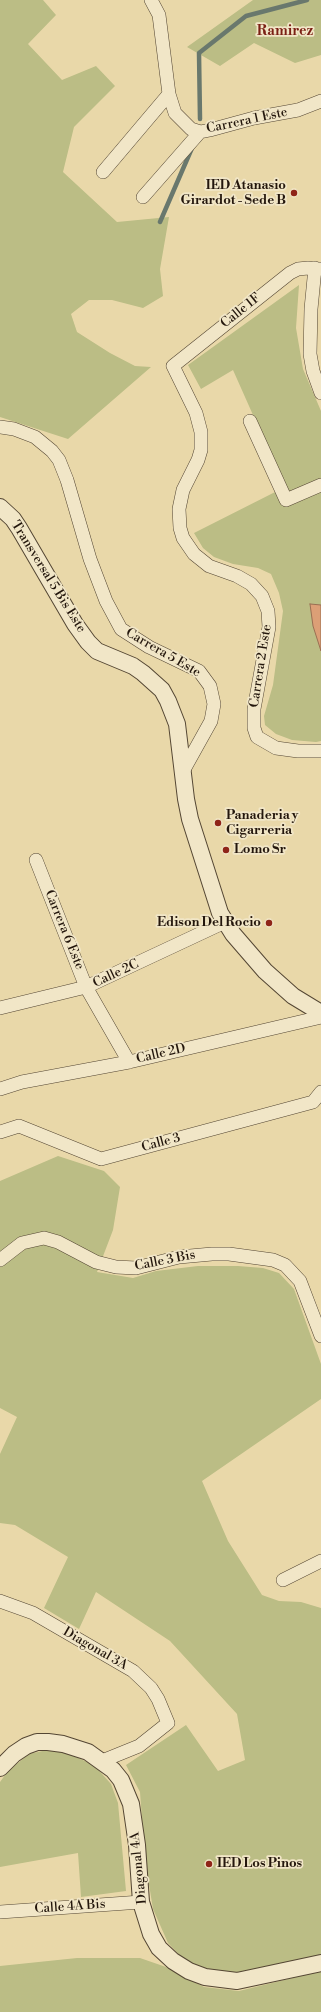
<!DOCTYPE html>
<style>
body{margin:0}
canvas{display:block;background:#e9d8a9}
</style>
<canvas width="321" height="2012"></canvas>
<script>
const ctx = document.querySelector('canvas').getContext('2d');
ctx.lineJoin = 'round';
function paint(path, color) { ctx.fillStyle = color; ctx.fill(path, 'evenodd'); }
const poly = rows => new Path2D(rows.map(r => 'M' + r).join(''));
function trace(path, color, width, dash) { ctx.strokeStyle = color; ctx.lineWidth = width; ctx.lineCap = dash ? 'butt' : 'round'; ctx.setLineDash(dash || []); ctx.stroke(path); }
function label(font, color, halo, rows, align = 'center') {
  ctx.font = font + ' "Libre Bodoni",serif'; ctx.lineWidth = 3.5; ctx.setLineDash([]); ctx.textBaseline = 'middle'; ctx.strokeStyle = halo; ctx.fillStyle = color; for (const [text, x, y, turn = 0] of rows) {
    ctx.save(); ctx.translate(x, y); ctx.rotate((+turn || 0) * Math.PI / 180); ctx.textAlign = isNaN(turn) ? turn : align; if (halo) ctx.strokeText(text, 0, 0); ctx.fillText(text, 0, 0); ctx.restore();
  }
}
paint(poly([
 [0,0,43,0,56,15,28,44,62,80,96,66,115,86,74,127,63,172,117,222,169,217,160,269,163,296,143,308,112,300,89,300,71,314,77,332,110,353,135,366,151,367,68,439,0,417],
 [253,0,321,0,321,55,295,63,254,43,220,66,187,47],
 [299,285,296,328,303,369,321,411,321,741,316,742,292,740,276,734,265,725,264,716,273,685,283,611,279,593,271,574,258,568,233,564,214,557,203,548,194,533,285,487,233,370,201,389,188,365],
 [58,1156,104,1171,120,1187,113,1230,97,1272,133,1278,156,1271,198,1266,238,1266,263,1268,279,1273,294,1289,321,1364,321,1399,202,1481,228,1541,262,1595,279,1601,301,1602,321,1608,321,1956,249,1972,227,1973,201,1967,183,1959,168,1943,153,1909,145,1860,140,1792,126,1765,186,1725,218,1771,245,1760,237,1714,170,1641,96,1592,79,1629,44,1608,68,1557,15,1525,0,1523,0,1454,17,1417,0,1408,0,1181],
 [47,1750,67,1753,94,1765,111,1784,118,1803,126,1891,81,1897,78,1853,0,1867,0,1782,8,1771,29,1754],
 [77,1958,140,1958,166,1967,204,1987,239,1991,321,1971,321,2012,0,2012,0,1966]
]), '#bbbd85');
trace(poly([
 [200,119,199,53,246,16,307,0],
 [160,222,192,148]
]), '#69786d', 4.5);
const building = poly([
 [310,604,321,605,321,651,313,626,310,604]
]);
paint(building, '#dc9f76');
trace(building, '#9a6f53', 1);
const minor = poly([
 [151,0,159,15,169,94,175,113,191,129,200,132,210,130,254,118,298,110,321,101],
 [103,172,169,94],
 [143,197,200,132],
 [315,268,311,309,310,354,313,371,321,393],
 [321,269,308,268,298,269,290,273,173,366,196,413,201,432,201,450,198,460,183,490,179,509,180,528,183,538,194,554,209,566,237,576,251,584,262,596,268,611,269,627,254,709,254,728,257,737,276,748,298,751,321,751],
 [250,421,286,500,321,485],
 [0,427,14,429,35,437,52,451,59,460,67,480,90,559,106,601,121,629,149,647,199,671,210,686,214,704,211,721,182,773],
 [36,860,86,987,129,1062],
 [0,1008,86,987,225,922],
 [0,1089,22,1082,129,1062,321,1017],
 [0,1132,19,1126,101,1159,313,1102,321,1092],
 [0,1260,22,1243,44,1238,58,1242,96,1262,116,1267,136,1268,179,1257,212,1254,229,1254,273,1260,285,1265,300,1281,321,1336],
 [283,1580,321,1561],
 [0,1601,33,1613,133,1671,151,1688,158,1699,168,1723,139,1746,102,1761],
 [0,1912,141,1902]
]);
const tertiary = poly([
 [0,507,13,519,19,528,75,624,88,642,97,651,133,666,143,673,162,690,168,701,177,724,186,799,190,819,220,913,233,934,265,971,293,996,321,1013],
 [0,1768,14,1754,26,1746,37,1742,48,1742,63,1744,88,1752,113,1770,121,1780,131,1804,137,1845,141,1902,151,1934,159,1948,173,1961,189,1971,205,1977,237,1981,321,1963]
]);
trace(minor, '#544633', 14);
trace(tertiary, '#544633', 18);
trace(minor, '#f1e6c7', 13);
trace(tertiary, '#f1e6c7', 16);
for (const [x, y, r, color] of [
 [294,193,4,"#8f2418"],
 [218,823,4,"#8f2418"],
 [226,850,4,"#8f2418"],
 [269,923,4,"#8f2418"],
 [209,1864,4,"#8f2418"]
]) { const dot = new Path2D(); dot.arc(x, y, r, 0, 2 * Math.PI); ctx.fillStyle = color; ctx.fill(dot); trace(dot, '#f1e6c7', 1.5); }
label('13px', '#23160c', '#f1e6c7', [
 ["Carrera 1 Este",247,121,-12],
 ["Calle 1F",241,311,-39],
 ["Transversal 5 Bis Este",48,577,58],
 ["Carrera 5 Este",163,653,30],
 ["Carrera 2 Este",261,666,-81],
 ["Carrera 6 Este",64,930,68],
 ["Calle 2C",116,974,-25],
 ["Calle 2D",161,1054,-13],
 ["Calle 3",161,1143,-15],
 ["Calle 3 Bis",165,1261,-11],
 ["Diagonal 3A",95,1649,30],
 ["Diagonal 4A",139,1868,-96],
 ["Calle 4A Bis",70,1907,-4]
]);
label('bold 13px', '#23160c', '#f1e6c7', [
 ["IED Atanasio",286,186,"right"],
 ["Girardot - Sede B",286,201,"right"],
 ["Panaderia y",226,816],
 ["Cigarreria",226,831],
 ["Lomo Sr",234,850],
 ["Edison Del Rocio",261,923,"right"],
 ["IED Los Pinos",217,1864]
], 'left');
label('bold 14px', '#7a1f14', '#f1e6c7', [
 ["Ramirez",285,32]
]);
</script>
